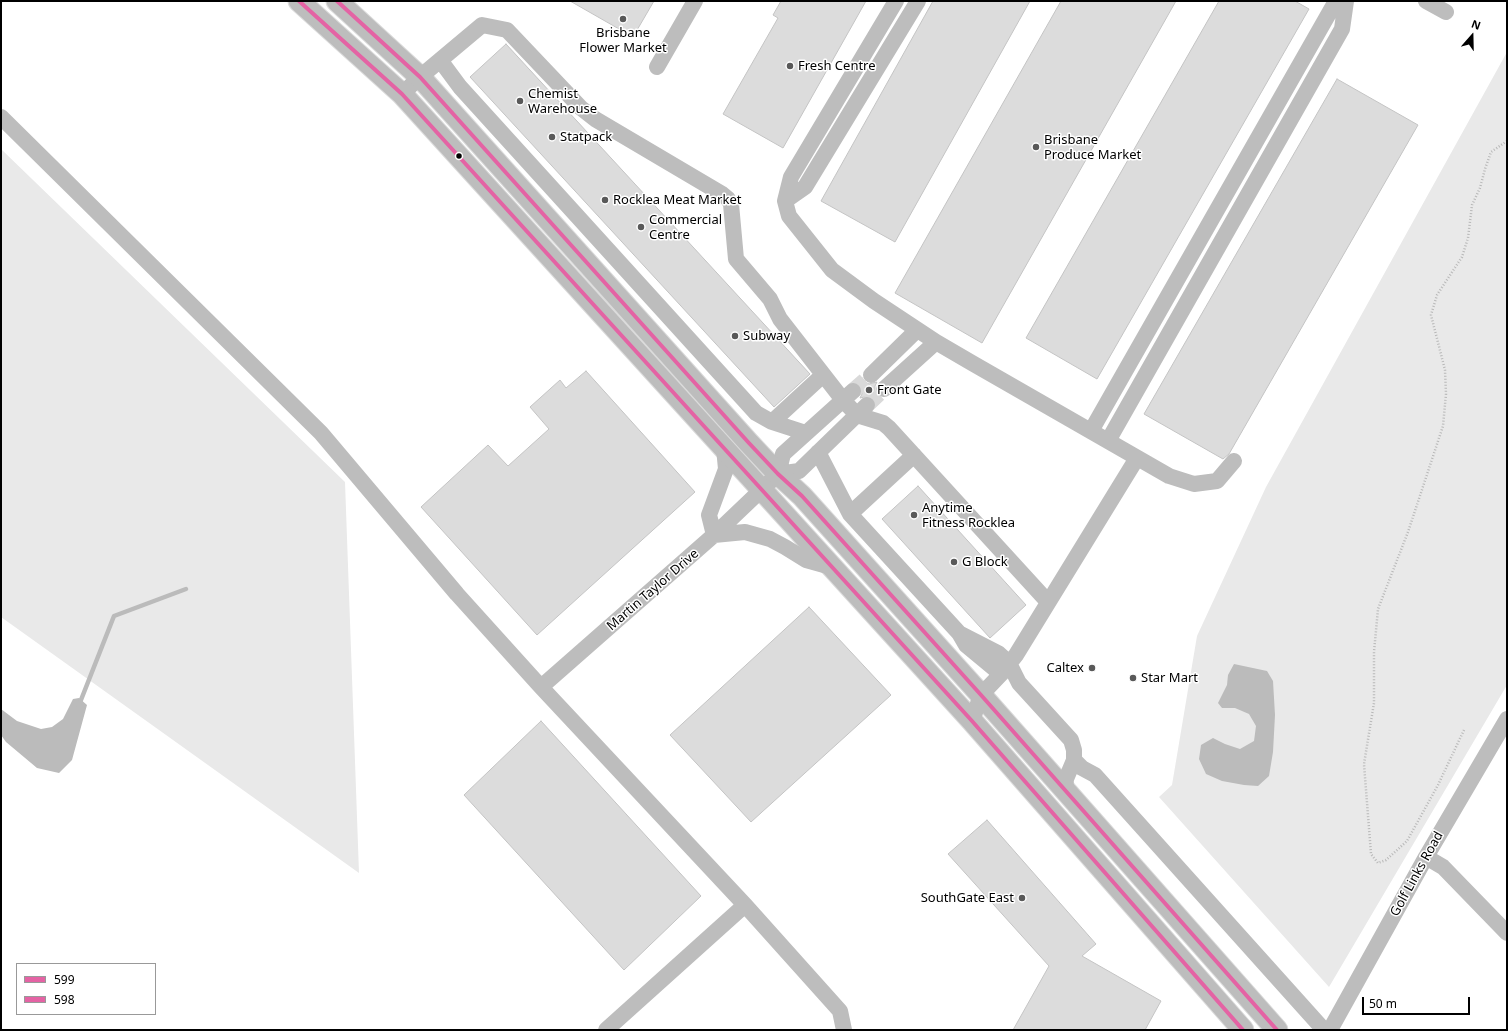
<!DOCTYPE html>
<style>
body{margin:0}
#map{position:relative;width:1508px;height:1031px;overflow:hidden;background:#fff;font-family:"Noto Sans",sans-serif}
canvas{display:block}
.frame{position:absolute;inset:0;border:2px solid #000;pointer-events:none}
.legend{position:absolute;left:16px;top:963px;width:140px;height:52px;box-sizing:border-box;background:#fff;border:1px solid #999;margin:0;padding:5px 7px;list-style:none;font-size:12px;color:#000}
.legend li{display:flex;align-items:center;gap:8px;height:20px}
.legend b{width:20px;border:1px solid #999}
.north{position:absolute;left:1452px;top:16px;width:40px;height:40px;-webkit-text-stroke:3px #fff;paint-order:stroke;rotate:20deg;font-size:11px;font-weight:700;line-height:16px;text-align:center;color:#000}
.north::after{content:'';display:block;margin:auto;width:14px;height:18px;background:#000;clip-path:polygon(50% 0,100% 100%,50% 72%,0 100%)}
.scale{position:absolute;left:1362px;top:997px;width:108px;height:18px;box-sizing:border-box;border:2px solid #000;border-top:0;padding-left:5px;font-size:12px;line-height:14px;white-space:nowrap;color:#000;-webkit-text-stroke:3px #fff;paint-order:stroke}
</style>
<div id="map">
<canvas width="1508" height="1031"></canvas>
<div class="frame"></div>
<ul class="legend">
<li><b style="height:5px;background:#e463a4"></b>599</li>
<li><b style="height:5px;background:#e463a4"></b>598</li>
</ul>
<div class="north">N</div>
<div class="scale">50 m</div>
</div>
<script>
const ctx = document.querySelector('canvas').getContext('2d');
ctx.lineJoin = 'round';
function paint(path, color) { ctx.fillStyle = color; ctx.fill(path, 'evenodd'); }
const poly = rows => new Path2D(rows.map(r => 'M' + r).join(''));
function trace(path, color, width, dash) { ctx.strokeStyle = color; ctx.lineWidth = width; ctx.lineCap = dash ? 'butt' : 'round'; ctx.setLineDash(dash || []); ctx.stroke(path); }
function label(font, color, halo, rows, align = 'center') {
  ctx.font = font + ' "Noto Sans",sans-serif'; ctx.lineWidth = 3; ctx.setLineDash([]); ctx.textBaseline = 'middle'; ctx.strokeStyle = halo; ctx.fillStyle = color; for (const [text, x, y, turn = 0] of rows) {
    ctx.save(); ctx.translate(x, y); ctx.rotate((+turn || 0) * Math.PI / 180); ctx.textAlign = isNaN(turn) ? turn : align; if (halo) ctx.strokeText(text, 0, 0); ctx.fillText(text, 0, 0); ctx.restore();
  }
}
paint(poly([
 [1507,52,1507,685,1329,987,1159,797,1172,785,1197,636,1266,487],
 [1,149,345,482,359,873,1,617]
]), '#e9e9e9');
paint(poly([
 [1234,664,1267,671,1273,681,1275,715,1273,752,1269,776,1258,786,1244,785,1222,781,1206,774,1199,759,1201,745,1213,738,1225,744,1240,749,1254,741,1256,726,1249,714,1235,708,1222,708,1218,703,1227,685,1228,675],
 [79,698,87,705,72,760,59,773,37,768,6,742,1,735,1,709,17,721,41,729,52,727,63,719,73,699]
]), '#bbb');
trace(poly([
 [79,705,114,616,186,589]
]), '#bbb', 4.5);
const building = poly([
 [570,1,654,1,633,37,570,1],
 [781,1,866,1,783,148,723,114,778,18,773,15,781,1],
 [933,1,1030,1,895,242,821,201,933,1],
 [1061,1,1176,1,982,343,895,293,1061,1],
 [1219,1,1295,1,1309,9,1097,379,1026,338,1219,1],
 [506,44,810,374,774,407,470,77,506,44],
 [1337,79,1418,125,1229,454,1223,459,1144,414,1337,79],
 [586,371,695,492,537,635,421,507,488,445,508,466,549,429,530,407,560,380,566,388,586,371],
 [862,378,865,382,869,384,877,382,875,386,875,391,877,395,880,397,875,401,869,396,860,398,862,394,862,389,860,385,857,383,862,378],
 [918,486,1026,605,990,638,882,519,918,486],
 [809,607,891,695,751,822,670,735,809,607],
 [541,721,701,896,624,970,464,795,541,721],
 [987,820,1096,944,1082,956,1161,1001,1145,1030,1013,1030,1049,966,948,854,987,820]
]);
paint(building, '#dcdcdc');
trace(building, '#c4c4c4', 1);
trace(poly([
 [853,391,871,375],
 [867,405,884,389]
]), '#d9d9d9', 16, [16, 8]);
const major = poly([
 [299,1,402,94,972,721,1243,1030],
 [337,1,420,77,748,442,778,474,802,496,981,695,1277,1030]
]);
trace(major, '#dbdbdb', 23);
trace(poly([
 [1464,730,1438,785,1407,841,1386,860,1378,863,1371,854,1364,764,1374,703,1374,652,1378,609,1408,532,1443,426,1446,394,1445,370,1431,315,1437,295,1462,257,1468,238,1472,205,1480,188,1485,169,1491,152,1507,141]
]), '#b8b8b8', 2.5, [1, 2]);
trace(poly([
 [896,1,791,177,785,201,789,216,832,270,874,301,936,342,972,363,1169,476,1194,484,1217,481,1234,461],
 [1426,1,1446,12],
 [440,60,460,87,756,413,772,422,806,433],
 [657,67,695,1],
 [402,94,420,77,482,25,507,30,581,108,595,119,722,194,728,199,731,204,736,259,770,299,780,319,843,400,857,415,883,423,889,428,1048,602],
 [1,117,321,433,457,594,541,687,745,905,840,1011,844,1030],
 [785,201,805,187,918,1],
 [871,375,917,330],
 [884,389,936,342],
 [772,422,823,375],
 [1091,431,1336,1],
 [1108,441,1342,29,1346,1],
 [818,452,850,514,959,633,966,645,1001,674],
 [778,474,799,471,867,405],
 [850,514,914,455],
 [714,535,745,532,770,539,785,547,806,560,831,567],
 [714,535,709,515,726,469,724,448],
 [959,633,998,653,1009,663,1019,683,1071,740,1074,750,1074,760,1082,768,1095,775,1324,1030],
 [541,687,714,535,778,474,783,454,853,391],
 [972,721,981,695,1001,674,1016,655,1137,458],
 [1065,791,1066,779,1074,760],
 [1426,857,1443,867,1507,933],
 [606,1030,745,905],
 [1330,1030,1426,857,1507,719]
]), '#bdbdbd', 16);
trace(major, '#bdbdbd', 21);
trace(poly([
 [299,1,402,94,972,721,1243,1030]
]), '#e463a4', 4);
trace(poly([
 [337,1,420,77,748,442,778,474,802,496,981,695,1277,1030]
]), '#e463a4', 4);
for (const [x, y, r, color] of [
 [623,19,4,"#595959"],
 [790,66,4,"#595959"],
 [520,101,4,"#595959"],
 [552,137,4,"#595959"],
 [1036,147,4,"#595959"],
 [459,156,3.5,"#000"],
 [605,200,4,"#595959"],
 [641,227,4,"#595959"],
 [735,336,4,"#595959"],
 [869,390,4,"#595959"],
 [914,515,4,"#595959"],
 [954,562,4,"#595959"],
 [1092,668,4,"#595959"],
 [1133,678,4,"#595959"],
 [1022,898,4,"#595959"]
]) { const dot = new Path2D(); dot.arc(x, y, r, 0, 2 * Math.PI); ctx.fillStyle = color; ctx.fill(dot); trace(dot, '#fff', 1.5); }
label('13px', '#000', '#fff', [
 ["Brisbane",623,33,"center"],
 ["Flower Market",623,48,"center"],
 ["Fresh Centre",798,66],
 ["Chemist",528,94],
 ["Warehouse",528,109],
 ["Statpack",560,137],
 ["Brisbane",1044,140],
 ["Produce Market",1044,155],
 ["Rocklea Meat Market",613,200],
 ["Commercial",649,220],
 ["Centre",649,235],
 ["Subway",743,336],
 ["Front Gate",877,390],
 ["Anytime",922,508],
 ["Fitness Rocklea",922,523],
 ["G Block",962,562],
 ["Caltex",1084,668,"right"],
 ["Star Mart",1141,678],
 ["SouthGate East",1014,898,"right"]
], 'left');
label('13px', '#000', '#fff', [
 ["Martin Taylor Drive",653,590,-41],
 ["Golf Links Road",1417,874,-61]
]);
</script>
